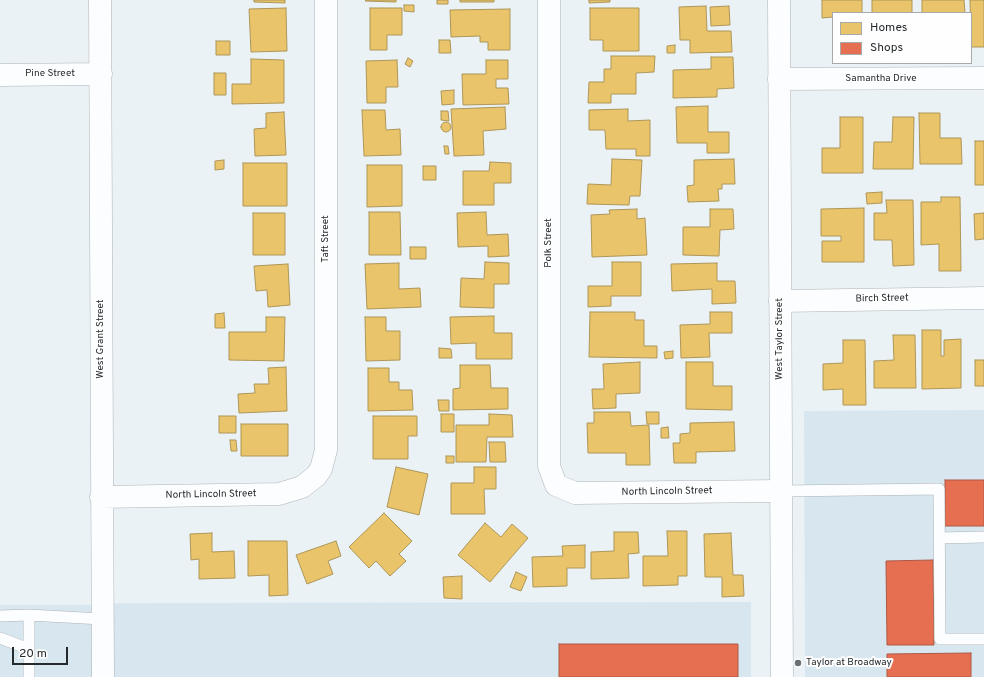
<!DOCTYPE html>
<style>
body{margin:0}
#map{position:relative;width:984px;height:677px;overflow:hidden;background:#eaf2f6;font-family:Overpass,sans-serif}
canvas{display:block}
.legend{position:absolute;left:832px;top:12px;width:140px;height:52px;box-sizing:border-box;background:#fefefe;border:1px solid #a7a9aa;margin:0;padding:5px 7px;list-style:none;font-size:12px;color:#242a2d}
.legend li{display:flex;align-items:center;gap:8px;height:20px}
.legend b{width:20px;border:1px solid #a7a9aa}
.scale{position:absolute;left:12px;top:647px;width:56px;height:18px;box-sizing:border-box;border:2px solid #242a2d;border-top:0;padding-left:5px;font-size:12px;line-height:14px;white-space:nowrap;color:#242a2d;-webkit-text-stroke:3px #fefefe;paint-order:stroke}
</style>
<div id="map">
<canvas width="984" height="677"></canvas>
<ul class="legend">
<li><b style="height:11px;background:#e9c46a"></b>Homes</li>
<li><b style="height:11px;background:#e76f51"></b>Shops</li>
</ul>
<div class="scale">20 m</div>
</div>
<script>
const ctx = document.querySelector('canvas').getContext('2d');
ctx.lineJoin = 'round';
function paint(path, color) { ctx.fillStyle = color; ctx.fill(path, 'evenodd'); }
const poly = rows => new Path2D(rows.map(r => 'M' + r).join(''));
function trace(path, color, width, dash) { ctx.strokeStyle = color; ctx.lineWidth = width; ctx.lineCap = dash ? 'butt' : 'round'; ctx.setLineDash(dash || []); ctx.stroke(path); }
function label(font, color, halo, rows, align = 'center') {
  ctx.font = font + ' Overpass,sans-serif'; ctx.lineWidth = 4; ctx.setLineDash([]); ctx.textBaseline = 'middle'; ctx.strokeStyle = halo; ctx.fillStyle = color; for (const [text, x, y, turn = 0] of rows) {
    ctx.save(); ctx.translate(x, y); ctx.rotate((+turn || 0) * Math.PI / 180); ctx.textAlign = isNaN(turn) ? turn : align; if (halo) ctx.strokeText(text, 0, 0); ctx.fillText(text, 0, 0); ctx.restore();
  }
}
paint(poly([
 [984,410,984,677,805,677,804,411],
 [751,602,751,677,0,677,0,605,83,605,129,603]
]), '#d7e6ef');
const homes = poly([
 [254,0,285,0,285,3,254,2,254,0],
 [366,0,396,0,396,2,365,1,366,0],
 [437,0,448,0,448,4,437,4,437,0],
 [460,0,494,0,494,2,460,2,460,0],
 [589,0,610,0,610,2,589,3,589,0],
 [822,0,862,0,862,13,833,13,833,17,822,18,822,0],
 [872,0,912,0,912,13,872,13,872,0],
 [922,0,964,0,965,13,922,13,922,0],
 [970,0,984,0,984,47,971,47,970,0],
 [404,5,414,5,414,12,404,11,404,5],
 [706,6,707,31,731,31,732,52,690,53,690,40,680,40,679,7,706,6],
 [729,6,730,25,711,26,710,7,729,6],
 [286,8,287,51,251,52,249,9,286,8],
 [370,8,402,8,402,35,387,35,387,50,370,50,370,8],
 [590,8,639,8,639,51,603,51,603,40,590,40,590,8],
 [510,9,510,50,488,50,488,42,480,42,480,36,451,37,450,10,510,9],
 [439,40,450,40,451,53,439,53,439,40],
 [216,41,230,41,230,55,216,55,216,41],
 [675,45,675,53,667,53,667,46,675,45],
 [611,56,655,56,654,72,636,73,636,94,611,94,611,103,588,103,589,82,604,82,604,69,611,69,611,56],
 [711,57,733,57,734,88,717,89,717,97,673,98,673,70,711,69,711,57],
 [408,58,413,61,410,67,405,64,408,58],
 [251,59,284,60,284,103,232,104,232,84,251,84,251,59],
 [397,60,398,87,386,87,386,103,367,103,366,61,397,60],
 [486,60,508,60,508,79,496,79,496,88,508,88,509,104,463,105,462,74,486,74,486,60],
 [214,73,226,73,226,95,214,95,214,73],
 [454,90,454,104,442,105,441,91,454,90],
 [708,106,708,132,729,132,729,153,707,153,707,143,677,143,676,107,708,106],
 [505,107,506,129,483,131,484,155,454,156,451,109,505,107],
 [628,109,628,121,650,120,650,156,636,156,636,149,606,149,605,130,589,130,589,110,628,109],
 [362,110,385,110,386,130,400,129,401,155,364,156,362,110],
 [441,111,448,111,449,121,441,120,441,111],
 [284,112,286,155,255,156,254,129,266,128,266,113,284,112],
 [919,113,940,113,940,138,961,138,962,164,920,164,919,113],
 [840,117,863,117,863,173,822,173,822,148,840,148,840,117],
 [893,117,914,117,913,169,873,169,874,142,892,142,893,117],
 '441 127a5 5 0 1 1 10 0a5 5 0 1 1-10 0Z',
 [975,141,984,141,984,185,975,185,975,141],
 [444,146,448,146,449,154,445,154,444,146],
 [612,159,642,160,640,196,630,196,629,205,587,204,588,184,611,185,612,159],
 [734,159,735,184,722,184,722,189,718,189,719,201,688,202,687,186,694,185,694,160,734,159],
 [224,160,224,169,215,170,215,161,224,160],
 [490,162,511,163,511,183,494,183,494,205,463,205,463,171,489,171,490,162],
 [243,163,287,163,287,206,243,206,243,163],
 [367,165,402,165,402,206,367,207,367,165],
 [423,166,436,166,436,180,423,180,423,166],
 [882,192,882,203,867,204,866,193,882,192],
 [941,197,960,197,961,271,939,271,939,244,921,245,921,202,941,202,941,197],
 [886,200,913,200,914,265,893,266,892,240,874,240,874,213,887,213,886,200],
 [864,208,864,262,822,262,822,241,841,241,841,236,821,236,821,209,864,208],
 [637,209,637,219,645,218,647,255,592,257,591,215,610,214,609,210,637,209],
 [710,209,733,209,734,229,720,230,719,256,683,255,683,227,710,227,710,209],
 [369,212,400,212,401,255,369,255,369,212],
 [486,212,487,235,508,234,509,256,488,257,488,246,458,247,457,213,486,212],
 [253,213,285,213,285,255,253,255,253,213],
 [984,213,984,239,975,240,974,214,984,213],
 [410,247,426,247,426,259,410,259,410,247],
 [485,262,509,263,509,284,494,284,494,308,460,307,461,278,484,279,485,262],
 [612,262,641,262,641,296,611,296,611,306,588,307,588,286,612,286,612,262],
 [399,263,399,289,420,288,421,307,367,309,365,264,399,263],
 [717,263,717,281,735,281,736,303,712,304,712,289,672,291,671,264,717,263],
 [288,264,290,305,268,307,267,290,256,291,254,266,288,264],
 [590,312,635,312,635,320,644,320,644,346,657,346,657,358,589,357,590,312],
 [710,312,732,312,732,333,709,333,710,357,681,358,680,325,710,324,710,312],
 [224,313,225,328,215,328,215,314,224,313],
 [494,316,494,333,512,333,512,359,476,359,476,343,451,344,450,317,494,316],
 [266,317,285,317,284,361,229,360,229,332,266,332,266,317],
 [365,317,386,317,386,331,400,331,400,360,366,361,365,317],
 [922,330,941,330,941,356,944,356,944,340,961,339,961,388,922,389,922,330],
 [893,335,915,335,916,388,874,388,874,361,894,360,893,335],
 [843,340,865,340,866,405,843,405,843,389,823,390,823,364,843,363,843,340],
 [439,348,451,349,452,358,439,358,439,348],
 [673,351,673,358,665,359,664,352,673,351],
 [975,360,984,360,984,386,975,386,975,360],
 [640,362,640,393,616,394,616,408,593,409,592,389,604,389,603,364,640,362],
 [686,362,713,362,713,386,732,386,732,410,686,409,686,362],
 [460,365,490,365,491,388,508,388,508,409,453,410,453,389,460,388,460,365],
 [286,367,287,411,239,413,238,394,255,393,254,384,269,384,268,368,286,367],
 [368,368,389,368,389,382,399,382,399,390,412,390,413,410,368,411,368,368],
 [438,400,449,400,449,411,439,411,438,400],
 [594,412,630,412,631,426,649,425,650,465,626,465,626,453,588,453,587,423,594,423,594,412],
 [646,412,659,412,659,424,647,424,646,412],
 [441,414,454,414,454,432,441,432,441,414],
 [489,414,512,415,513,437,487,437,486,462,456,462,456,425,489,425,489,414],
 [219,416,236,416,236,433,219,433,219,416],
 [373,416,417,416,417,436,408,436,408,459,373,459,373,416],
 [734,422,735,451,696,452,696,463,674,463,673,443,680,443,680,434,690,433,690,423,734,422],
 [241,424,288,424,288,456,241,456,241,424],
 [668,427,669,438,661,438,661,428,668,427],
 [230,440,236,440,237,451,231,451,230,440],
 [489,442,505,442,506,462,490,462,489,442],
 [446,456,454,456,454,463,446,463,446,456],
 [396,467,428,474,419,515,387,507,396,467],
 [474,467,496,467,496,489,484,489,485,514,451,514,451,483,474,483,474,467],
 [384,513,412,541,399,554,406,561,390,576,376,561,369,568,349,547,384,513],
 [485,523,501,537,512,524,528,538,490,582,458,555,485,523],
 [667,531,687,531,687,576,678,576,678,585,643,586,643,556,668,556,667,531],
 [614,532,638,532,639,553,628,554,629,578,591,579,591,552,614,551,614,532],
 [212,533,212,552,234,551,235,578,199,579,199,559,191,560,190,534,212,533],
 [731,533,733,575,743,575,744,596,722,597,722,577,705,577,704,534,731,533],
 [248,541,287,541,288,595,269,596,269,575,248,576,248,541],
 [336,541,341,556,328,561,333,574,307,584,296,555,336,541],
 [585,545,585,568,567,568,567,586,533,587,532,557,563,556,562,546,585,545],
 [516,572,527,577,521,591,510,587,516,572],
 [462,576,462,599,444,598,443,577,462,576]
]);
paint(homes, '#e9c46a');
trace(homes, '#ae9658', 1);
const shops = poly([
 [945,480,984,480,984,526,945,526,945,480],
 [933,560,934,645,887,645,886,561,933,560],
 [559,644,738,644,738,677,559,677,559,644],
 [971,653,971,677,887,677,887,654,971,653]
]);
paint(shops, '#e76f51');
trace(shops, '#ac5a46', 1);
const service = poly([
 [780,491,939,489,940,639,984,639],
 [940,538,984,537],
 [29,615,29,677],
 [0,616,29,615,102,619],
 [0,638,29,649]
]);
const minor = poly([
 [100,0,103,677],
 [549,0,549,466,556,485,575,493,780,491],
 [0,75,101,74],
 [779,79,984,78],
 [780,301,984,298],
 [101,497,279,494,302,487,316,476,321,469,326,450,326,0]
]);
const tertiary = poly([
 [779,0,782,677]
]);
trace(service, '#adb3b7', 12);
trace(minor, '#adb3b7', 23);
trace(tertiary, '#adb3b7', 23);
trace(service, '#fcfdfe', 11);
trace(minor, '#fcfdfe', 22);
trace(tertiary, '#fcfdfe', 22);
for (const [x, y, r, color] of [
 [798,663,4,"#697073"]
]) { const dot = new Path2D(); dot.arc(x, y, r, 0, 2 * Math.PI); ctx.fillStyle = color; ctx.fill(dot); trace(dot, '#fefefe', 1.5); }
label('10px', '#242a2d', '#fefefe', [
 ["Pine Street",50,74],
 ["Samantha Drive",881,79],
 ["Taft Street",326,239,-90],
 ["Polk Street",549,243,-90],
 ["Birch Street",882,299,-1],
 ["West Grant Street",101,339,-90],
 ["West Taylor Street",780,339,-90],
 ["North Lincoln Street",667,492,-1],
 ["North Lincoln Street",211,495,-1]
]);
label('10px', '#242a2d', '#fefefe', [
 ["Taylor at Broadway",806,663]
], 'left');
</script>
